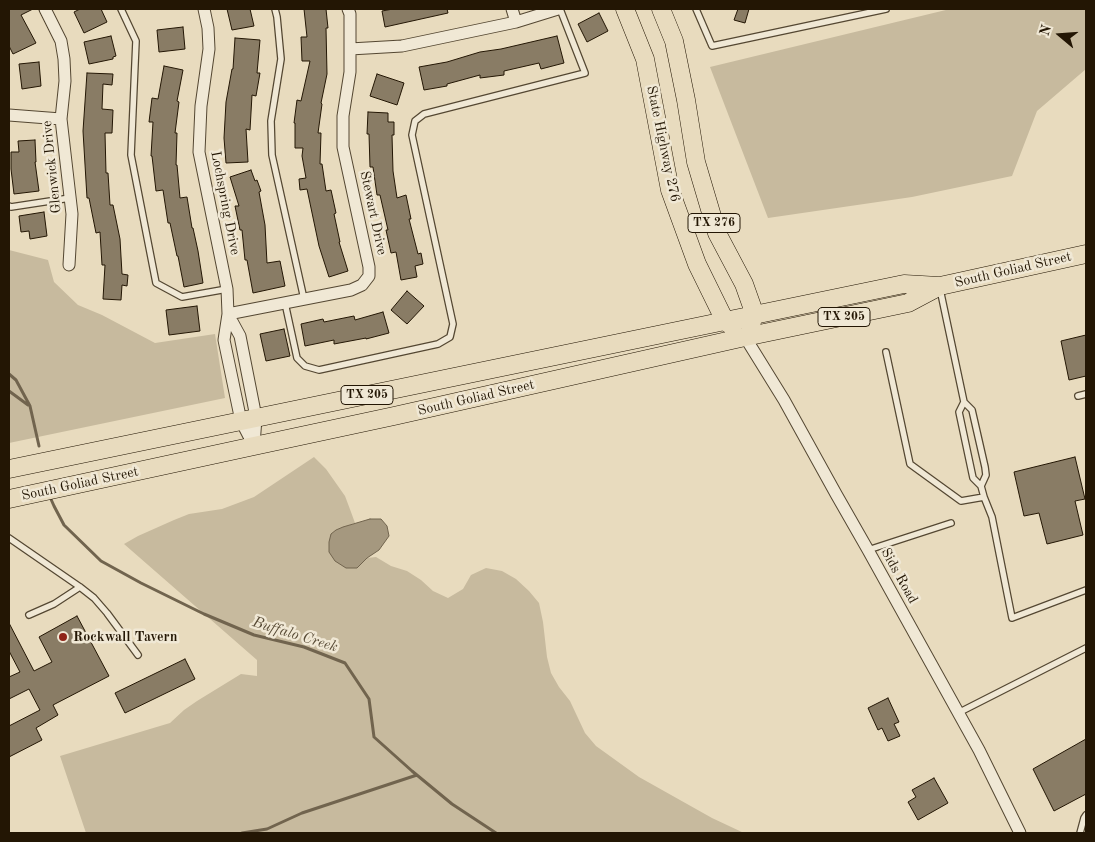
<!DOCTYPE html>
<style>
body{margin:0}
#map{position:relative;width:1095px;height:842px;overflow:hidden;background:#e8dbbe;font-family:"Old Standard TT",serif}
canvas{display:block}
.frame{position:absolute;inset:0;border:10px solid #231604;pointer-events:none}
.north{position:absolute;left:1035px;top:10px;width:50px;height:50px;-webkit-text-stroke:4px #f0e8d5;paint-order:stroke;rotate:288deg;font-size:14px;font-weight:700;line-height:20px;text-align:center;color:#231604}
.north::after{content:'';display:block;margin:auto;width:18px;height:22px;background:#231604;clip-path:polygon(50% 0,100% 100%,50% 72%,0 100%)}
</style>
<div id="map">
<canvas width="1095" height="842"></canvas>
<div class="frame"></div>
<div class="north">N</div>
</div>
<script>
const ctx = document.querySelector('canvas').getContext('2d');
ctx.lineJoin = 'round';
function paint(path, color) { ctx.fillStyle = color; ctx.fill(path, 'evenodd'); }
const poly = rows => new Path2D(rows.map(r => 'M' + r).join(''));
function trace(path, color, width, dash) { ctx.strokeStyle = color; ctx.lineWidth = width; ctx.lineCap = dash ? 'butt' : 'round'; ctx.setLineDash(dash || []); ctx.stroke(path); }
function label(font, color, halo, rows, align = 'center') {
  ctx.font = font + ' "Old Standard TT",serif'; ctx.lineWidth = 5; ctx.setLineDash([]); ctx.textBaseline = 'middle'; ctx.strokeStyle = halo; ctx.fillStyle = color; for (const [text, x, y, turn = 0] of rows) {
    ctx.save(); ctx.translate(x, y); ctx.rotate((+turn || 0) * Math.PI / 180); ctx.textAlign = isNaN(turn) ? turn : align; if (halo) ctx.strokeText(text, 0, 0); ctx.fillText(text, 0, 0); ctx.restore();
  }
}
paint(poly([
 [950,9,1086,9,1086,69,1037,111,1012,176,912,197,768,218,710,67],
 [9,250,48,260,54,282,78,305,102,315,155,343,215,334,225,398,9,443],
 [314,457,326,469,345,496,351,512,355,523,336,530,331,535,357,568,367,558,376,557,391,566,407,571,421,580,433,591,448,598,463,589,471,575,486,568,502,571,516,579,529,591,539,603,543,622,547,657,551,673,559,687,570,701,585,733,596,746,639,777,712,818,744,833,86,833,60,756,170,723,184,710,197,701,241,674,257,676,257,660,124,544,138,536,174,520,189,514,222,509,254,497]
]), '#c7ba9e');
const water = poly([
 [370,519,381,519,387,526,389,536,379,550,367,558,357,568,346,568,335,561,329,552,329,542,331,534,336,530,343,527,370,519]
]);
paint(water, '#a5987f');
trace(water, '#71644e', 1);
trace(poly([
 [9,374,16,380,30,406,39,446],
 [9,391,28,405],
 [50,497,54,506,64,525,101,561,141,583,204,614,254,635,304,647,345,663,369,699,374,737,412,771,452,804,496,833],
 [242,833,267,829,302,813,417,775]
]), '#71644e', 3);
const building = poly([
 [9,9,33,9,21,15,36,43,13,54,9,46,9,9],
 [80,9,101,9,107,22,84,33,74,12,80,9],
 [227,9,250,9,254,26,232,30,227,9],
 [304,9,326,9,328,28,326,28,327,74,321,103,322,104,318,133,321,133,320,164,322,164,326,191,331,190,336,213,334,214,340,242,339,242,348,271,329,277,319,246,307,189,300,190,299,179,306,178,302,156,303,148,295,148,295,123,294,123,297,100,301,101,310,61,302,61,301,37,307,37,304,9],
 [393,9,447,9,448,13,385,27,382,11,393,9],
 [738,9,749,9,745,23,734,20,738,9],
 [599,13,608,31,587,42,578,24,599,13],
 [183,27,185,49,159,52,157,30,183,27],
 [111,36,116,56,113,57,113,59,89,64,84,42,111,36],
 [557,36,564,63,541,69,539,63,504,71,504,75,480,78,480,75,447,84,447,86,424,90,419,67,447,62,480,52,501,49,557,36],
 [235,38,260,40,257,73,260,73,256,96,252,95,250,130,246,129,248,162,226,163,224,138,226,102,232,69,233,69,235,38],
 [39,62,41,86,22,89,19,64,39,62],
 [164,66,183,70,177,101,179,102,175,133,177,133,176,165,177,165,180,198,187,197,192,228,193,228,198,251,203,283,184,287,178,256,177,256,170,223,168,223,163,190,156,191,152,156,151,156,153,122,149,122,152,98,158,99,164,66],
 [87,73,113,74,112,85,103,84,102,109,113,110,112,133,105,133,106,173,108,173,110,205,113,205,120,239,122,274,128,275,127,286,122,285,121,300,103,299,105,265,102,265,100,232,96,233,89,198,87,198,83,131,87,73],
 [377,74,404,83,397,105,370,96,377,74],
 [368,112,388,113,388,122,394,122,394,135,392,135,393,171,397,198,406,195,411,219,409,219,418,254,421,253,423,264,415,266,417,277,401,280,396,252,391,253,386,230,388,230,380,195,377,195,373,167,370,167,369,134,367,134,368,112],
 [35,140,36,162,35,162,39,191,14,194,11,169,11,152,19,152,18,141,35,140],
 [251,170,255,181,257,180,261,191,259,192,265,225,267,263,280,261,285,286,253,293,247,260,245,260,242,230,240,230,235,206,239,206,230,177,251,170],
 [44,212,47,236,30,239,29,231,21,232,19,216,44,212],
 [407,291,424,306,407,324,391,310,407,291],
 [197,306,200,331,169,335,166,310,197,306],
 [383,312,389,333,366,339,366,338,334,344,334,340,305,346,301,324,323,319,324,322,354,316,355,320,383,312],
 [284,329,290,356,266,361,260,334,284,329],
 [1086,335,1086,376,1069,380,1061,341,1086,335],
 [1075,457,1085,499,1075,501,1083,535,1047,544,1039,513,1024,516,1014,472,1075,457],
 [77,616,109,676,53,705,58,715,36,728,42,740,9,757,9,726,40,710,29,689,9,699,9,677,20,672,9,651,9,623,34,671,52,662,39,637,77,616],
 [185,659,195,679,125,713,115,693,185,659],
 [888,698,899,722,894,724,900,736,888,741,882,728,878,730,868,708,888,698],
 [1086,739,1086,794,1054,811,1033,769,1086,739],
 [934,778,948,803,918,820,908,802,916,797,912,790,934,778]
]);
paint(building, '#897c65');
trace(building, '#231604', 1);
const service = poly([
 [121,9,136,41,131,155,156,283,182,297,227,289],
 [275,9,277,17,281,59,271,121,272,155,304,299],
 [696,9,712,46,886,9],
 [9,206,11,207,70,198],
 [940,289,964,402,972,410,985,467,986,475,981,486,973,478,959,412,964,402],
 [285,303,297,358,305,366,319,370,438,344,450,337,453,324,412,135,415,121,424,114,585,73,560,9],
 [886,352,910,464,961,501,984,497,981,486],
 [1078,396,1086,394],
 [984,497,992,517,1012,618,1086,590],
 [9,538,80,587,94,598,107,613,138,655],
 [868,550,951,523],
 [29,615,54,604,80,587],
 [958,713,1086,648],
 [1080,833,1084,818,1086,815]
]);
const minor = poly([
 [45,9,61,41,64,59,65,81,61,119,72,214,69,265],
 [204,9,208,28,209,49,201,106,199,152,227,289,228,314,224,340,241,421,254,446],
 [512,9,516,22],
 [350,49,402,46,516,22,558,9],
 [9,115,61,119],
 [228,314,351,290,362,285,369,276,369,267,343,147,343,116,350,72,350,14,348,9],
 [228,314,240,336,254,407,256,418,254,445],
 [745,337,784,400,836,494,868,550,979,750,1020,833]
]);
const primary = poly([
 [625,9,645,59,670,190,697,264,725,321,733,327],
 [661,9,674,41,686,100,696,162,717,233,744,284,755,315,750,325],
 [9,469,904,284,939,286],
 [9,499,254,446,394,416,745,337,908,303,940,286,1086,254]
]);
trace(service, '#544732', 8);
trace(minor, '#544732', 13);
trace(primary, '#231604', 19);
trace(service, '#f0e8d5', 5.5);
trace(minor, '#f0e8d5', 11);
trace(primary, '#e8dbbe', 18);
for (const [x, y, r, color] of [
 [63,637,5,"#8f2418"]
]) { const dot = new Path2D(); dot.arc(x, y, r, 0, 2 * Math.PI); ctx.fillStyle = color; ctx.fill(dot); trace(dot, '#f0e8d5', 2); }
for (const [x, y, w] of [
 [714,223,52],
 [844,317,52],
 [367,395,52]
]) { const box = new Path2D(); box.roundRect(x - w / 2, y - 9.5, w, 19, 4); ctx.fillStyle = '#f0e8d5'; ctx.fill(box); trace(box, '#231604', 1); }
label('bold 12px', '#231604', null, [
 ["TX 276",714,223],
 ["TX 205",844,317],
 ["TX 205",367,395]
]);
label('14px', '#231604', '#f0e8d5', [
 ["State Highway 276",663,144,78],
 ["Glenwick Drive",52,167,-96],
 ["Lochspring Drive",225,203,79],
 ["Stewart Drive",373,213,78],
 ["South Goliad Street",1013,270,-13],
 ["South Goliad Street",476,398,-13],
 ["South Goliad Street",80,484,-12],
 ["Sids Road",899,576,61]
]);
label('bold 14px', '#231604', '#f0e8d5', [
 ["Rockwall Tavern",73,637]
], 'left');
label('italic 15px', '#574a35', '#f0e8d5', [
 ["Buffalo Creek",295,635,17]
]);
</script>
